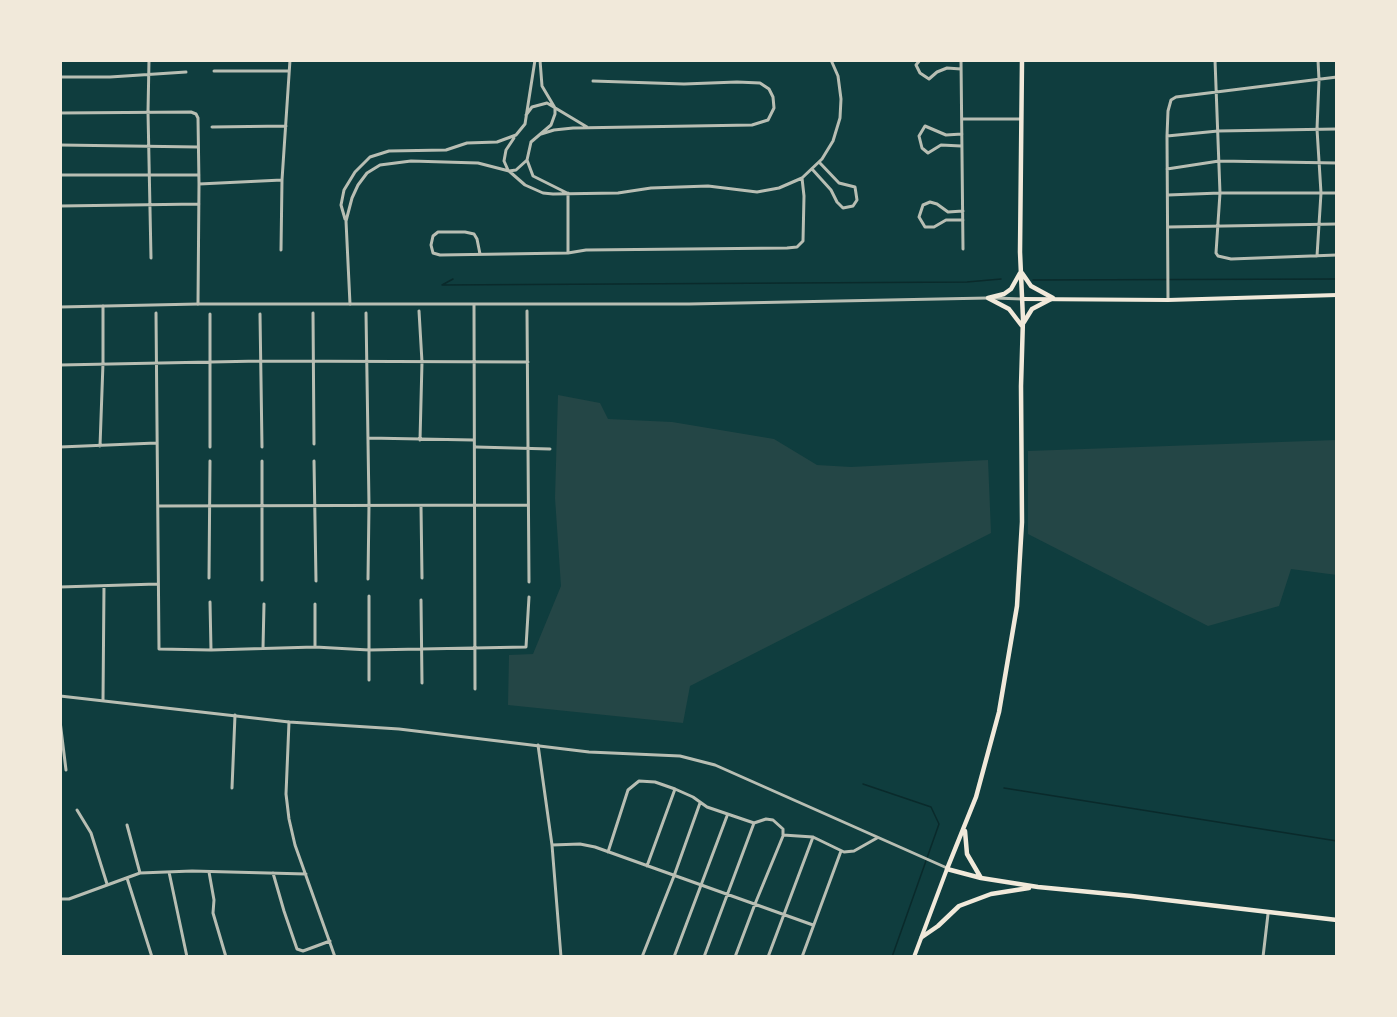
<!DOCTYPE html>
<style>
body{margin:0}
#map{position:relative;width:1397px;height:1017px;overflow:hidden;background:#0f3d3e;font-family:"DM Sans",sans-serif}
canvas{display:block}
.frame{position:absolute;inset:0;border:62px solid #f1e9da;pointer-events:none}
</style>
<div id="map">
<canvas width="1397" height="1017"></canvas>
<div class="frame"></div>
</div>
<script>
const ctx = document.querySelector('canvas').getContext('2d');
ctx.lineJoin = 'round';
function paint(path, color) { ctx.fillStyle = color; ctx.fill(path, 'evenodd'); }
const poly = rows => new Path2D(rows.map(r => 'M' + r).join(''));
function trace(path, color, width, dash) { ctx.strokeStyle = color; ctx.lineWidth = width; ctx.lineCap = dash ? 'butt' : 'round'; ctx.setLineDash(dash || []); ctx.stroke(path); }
paint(poly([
 [558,395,600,403,608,419,672,422,774,439,817,465,851,467,988,460,991,533,690,686,683,723,508,705,509,655,533,654,561,586,555,498],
 [1337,440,1337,575,1291,569,1279,606,1208,626,1028,534,1028,451]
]), '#244646');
trace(poly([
 [453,279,442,285,967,282,1001,279],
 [1033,280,1337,279],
 [863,784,931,807,939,824,892,957],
 [1004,788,1337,841]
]), '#0a2a2b', 1.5);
trace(poly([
 [149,60,148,112,151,258],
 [920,60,916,65,920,73,929,79,937,72,947,68,961,69],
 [945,60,960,60],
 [961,60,963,249],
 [1215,60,1220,193,1216,253,1218,256,1231,259,1337,255],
 [214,71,289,71],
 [60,77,110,77,186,72],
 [60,113,191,112,196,114,198,118,199,184,198,304],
 [526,115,532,107,547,103,587,127],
 [962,119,1020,119],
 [212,127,286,126],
 [541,134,554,130,573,128,752,125,768,120,774,108,773,97,769,89,760,83,737,82,684,84,593,81],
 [1167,136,1218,131,1337,129],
 [60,145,198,147],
 [961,146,941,145,928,153,922,148,919,136,925,126,946,135,962,134],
 [527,160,533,176,567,193],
 [812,169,831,190,837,202,843,208,853,206,857,200,855,187,839,183,819,162],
 [1167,169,1219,161,1337,163],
 [508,170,504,161,506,150,514,138],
 [509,171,516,170,527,160,531,142,551,125,555,114,555,108,542,86,540,60],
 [60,175,199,175],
 [199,184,282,180],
 [568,193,568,253,586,250,787,248,797,247,803,241,804,196,802,178],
 [1168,195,1220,193,1337,193],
 [60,206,199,204],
 [963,211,948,212,937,204,930,202,923,205,919,217,925,227,934,227,946,220,963,220],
 [345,219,341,205,344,190,355,172,370,157,389,151,446,150,467,143,497,142,516,135,525,124,535,60],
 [1168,227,1337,224],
 [281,250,282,180,290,60],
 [480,254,477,239,474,234,465,232,438,232,433,236,431,245,433,253,440,255,568,253],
 [1317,256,1321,193,1317,129,1319,80,1318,60],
 [1168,300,1167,136,1168,111,1171,100,1176,97,1337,77],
 [350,304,346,221,352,198,358,185,367,173,380,165,411,161,478,163,509,171,525,185,543,193,553,194,618,193,651,188,708,186,757,192,779,188,802,178,822,159,833,141,840,118,841,99,838,76,831,60],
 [474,305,475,689],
 [419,311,422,362,420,440],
 [527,311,529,582],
 [156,313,159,649,211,650,315,647,369,650,526,647,529,597],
 [313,313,314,444],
 [366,313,369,505,368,579],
 [210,314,210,447],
 [260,314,262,447],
 [60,365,261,361,528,362],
 [368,438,473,440],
 [100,446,103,363,103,306],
 [60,447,156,443],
 [476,447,550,449],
 [262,461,262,580],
 [314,461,316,581],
 [158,506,528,505],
 [421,506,422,578],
 [209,578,210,461],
 [60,587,157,584],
 [369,596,369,680],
 [421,600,422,683],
 [210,602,211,650],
 [315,647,315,604],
 [263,648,264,604],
 [103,700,104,586],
 [60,721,66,770],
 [289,722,286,794,289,819,295,845,335,957],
 [538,745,552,845,561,957],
 [232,788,235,715],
 [77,810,91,833,107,884],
 [127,825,140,873],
 [552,845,580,844,595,847,813,925],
 [608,852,628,790,639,781,655,782,675,789,693,797,707,807,754,823,766,819,773,820,783,829,783,835,813,837,844,852,854,851,877,838],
 [647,866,675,789],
 [169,872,187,957],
 [209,872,214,900,213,913,226,957],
 [273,873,284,911,297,949,303,951,330,941],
 [127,878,152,957],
 [60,899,69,899,140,873,192,871,306,874],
 [482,957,483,957],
 [642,957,674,876,700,803],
 [674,957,727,816],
 [704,957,754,823],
 [735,957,755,904,783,836],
 [768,957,813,837],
 [802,957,841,851],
 [1263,957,1268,914]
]), '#b8beb3', 3);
trace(poly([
 [995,298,1022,299],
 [60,307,198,304,689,304,988,298],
 [60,696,289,722,399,729,589,752,680,756,715,765,947,868]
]), '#b8beb3', 3);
trace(poly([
 [1022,299,1168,300,1337,295],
 [914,957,947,869]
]), '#f1e9da', 4);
trace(poly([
 [1022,60,1020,252,1023,319,1021,386,1022,522,1017,606,999,712,976,797,947,869,981,878,1038,887,1132,896,1337,920],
 [1022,273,1031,286,1053,298],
 [988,298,1004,294,1011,289,1020,273],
 [988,298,1009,309,1022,326],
 [1024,322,1032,309,1053,298],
 [965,831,967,854,981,878],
 [922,937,938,926,959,906,991,894,1029,888]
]), '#f1e9da', 4.5);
</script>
